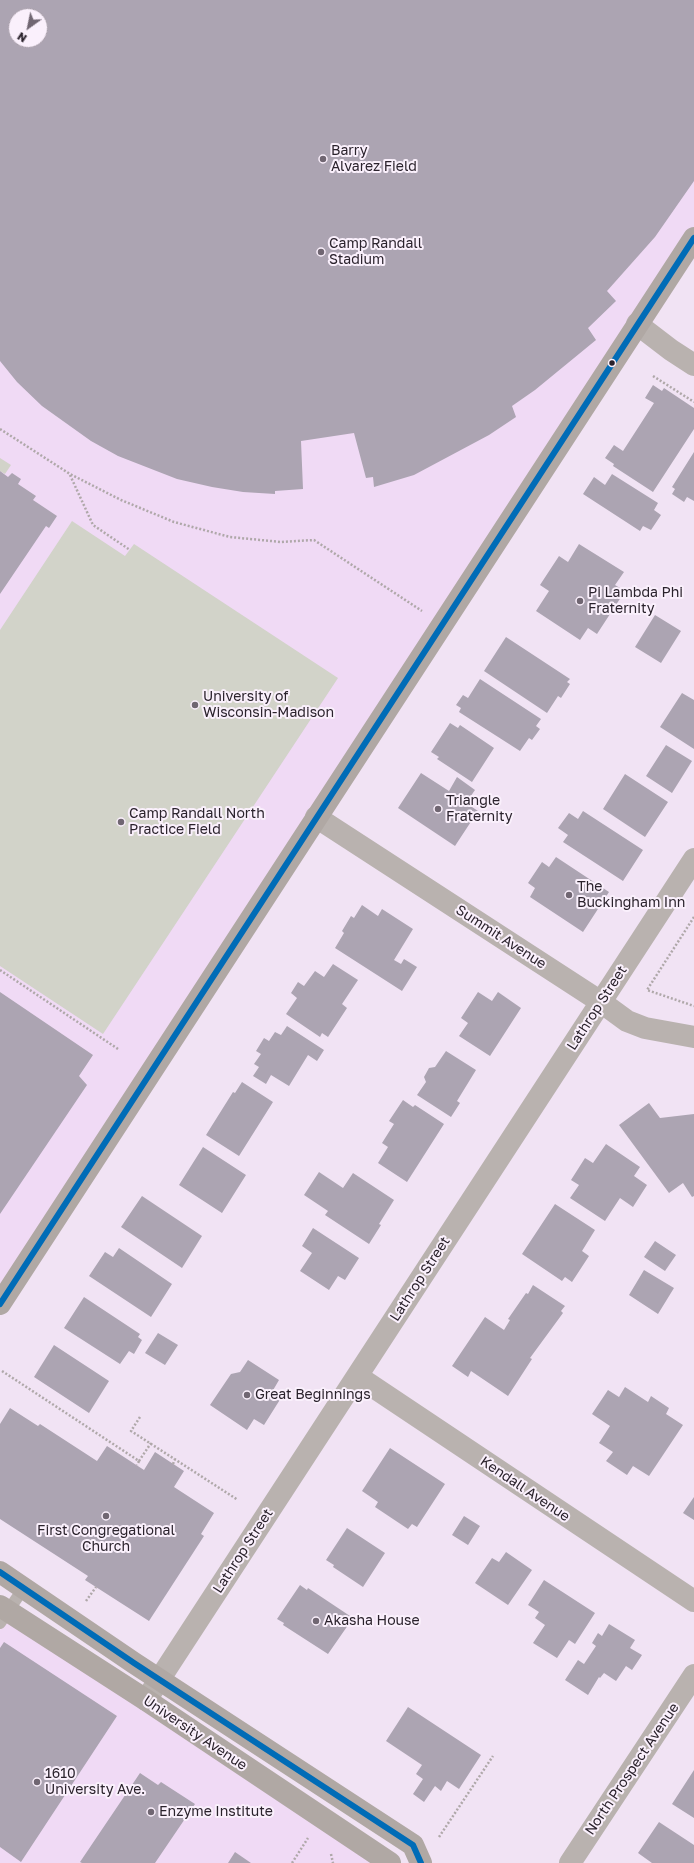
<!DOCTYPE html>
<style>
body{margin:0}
#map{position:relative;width:694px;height:1863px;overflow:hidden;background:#f1e3f4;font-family:"Golos Text",sans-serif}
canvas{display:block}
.north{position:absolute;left:8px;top:8px;width:40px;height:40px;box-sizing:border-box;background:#faf0fc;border:1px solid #a79ea9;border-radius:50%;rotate:213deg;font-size:11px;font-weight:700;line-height:16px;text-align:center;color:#2a222c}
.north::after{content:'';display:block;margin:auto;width:14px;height:18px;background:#706672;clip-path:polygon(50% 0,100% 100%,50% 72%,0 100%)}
</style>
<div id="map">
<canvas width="694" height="1863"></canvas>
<div class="north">N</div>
</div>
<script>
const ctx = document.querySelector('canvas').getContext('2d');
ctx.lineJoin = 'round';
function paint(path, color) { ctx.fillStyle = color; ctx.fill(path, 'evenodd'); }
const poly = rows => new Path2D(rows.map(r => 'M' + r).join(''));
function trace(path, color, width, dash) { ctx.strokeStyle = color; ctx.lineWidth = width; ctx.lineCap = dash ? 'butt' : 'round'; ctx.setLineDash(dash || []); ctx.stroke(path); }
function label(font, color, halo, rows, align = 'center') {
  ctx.font = font + ' "Golos Text",sans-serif'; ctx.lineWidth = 4; ctx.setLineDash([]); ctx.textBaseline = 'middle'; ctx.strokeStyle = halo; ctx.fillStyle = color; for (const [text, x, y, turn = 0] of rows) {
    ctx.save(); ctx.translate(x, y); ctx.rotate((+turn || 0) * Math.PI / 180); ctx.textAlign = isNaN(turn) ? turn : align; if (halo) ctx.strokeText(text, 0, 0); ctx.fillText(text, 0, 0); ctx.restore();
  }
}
paint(poly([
 [0,0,694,0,694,238,0,1304],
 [16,16,40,16,40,40,16,40],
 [0,1606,390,1863,0,1863]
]), '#f0daf5');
paint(poly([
 [0,458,11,465,5,474,0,471],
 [72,521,125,556,134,544,338,678,103,1034,0,966,0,630]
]), '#d2d3c9');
paint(poly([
 [0,0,694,0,694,181,655,237,607,291,616,301,588,328,596,340,535,390,512,406,516,417,489,435,414,475,374,487,373,477,366,478,354,433,301,441,303,489,275,491,275,494,243,492,212,487,177,479,118,456,91,441,42,406,17,382,0,361],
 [16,16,40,16,40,40,16,40],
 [653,385,662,391,664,388,694,408,694,429,653,492,613,466,614,464,605,458,614,445,623,451,654,403,645,398],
 [694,452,694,501,687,497,684,502,672,494,675,489,672,487],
 [0,471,8,477,12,473,21,479,18,484,36,496,33,500,57,516,49,528,46,526,0,594],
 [612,474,658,503,654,510,661,515,651,530,643,526,640,531,583,494,594,477,605,485],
 [579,544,624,572,615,585,625,591,597,634,588,628,580,640,536,611,549,591,540,585,559,556,568,562],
 [655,615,681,631,661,663,635,647],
 [506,637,570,679,567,682,570,684,561,698,558,696,547,713,484,671],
 [480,679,541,719,536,726,540,729,532,740,529,738,520,751,459,712,461,708,456,705,463,695,468,698],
 [682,693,694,700,694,749,660,727],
 [450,723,458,728,460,725,494,748,472,782,437,759,439,757,431,752],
 [666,745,692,761,672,793,646,776],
 [421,773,449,791,457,777,475,790,466,803,478,811,455,846,398,808],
 [625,774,668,802,645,837,603,809],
 [583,811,643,850,623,881,563,842,568,835,558,828,569,813,578,819],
 [556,857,609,892,583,932,530,897,535,888,528,883,542,862,549,867],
 [362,905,378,916,382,909,413,929,394,960,401,964,404,959,417,967,402,991,335,948,344,933,342,931,351,916,354,918],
 [333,964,358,980,342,1004,347,1008,328,1037,322,1033,320,1037,286,1014,297,998,291,993,298,982,304,986,315,971,324,977],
 [0,992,93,1055,79,1076,87,1085,0,1214],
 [478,992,492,1001,498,992,521,1008,490,1056,459,1036,468,1023,461,1018],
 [287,1026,324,1050,317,1061,308,1055,289,1086,271,1075,266,1084,253,1076,259,1067,254,1064,261,1054,256,1051,264,1038,269,1041,275,1032,281,1035],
 [446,1051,476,1070,457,1101,460,1103,451,1117,417,1095,426,1082,424,1077,429,1068,435,1067],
 [242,1082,273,1102,239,1156,206,1135,233,1092,235,1093],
 [403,1100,413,1107,415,1105,444,1124,407,1182,378,1163,388,1147,382,1143,394,1124,389,1121],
 [649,1103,660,1118,694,1114,694,1196,692,1197,683,1183,669,1193,619,1125],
 [606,1144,640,1167,634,1176,647,1185,633,1207,620,1198,605,1221,570,1198,579,1185,571,1180,585,1158,593,1163],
 [203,1147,246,1175,222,1213,179,1185],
 [319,1172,343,1188,353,1173,394,1200,379,1224,381,1225,369,1244,325,1215,328,1211,304,1195],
 [142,1196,202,1236,182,1268,121,1227],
 [555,1204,595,1230,582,1251,589,1256,572,1282,565,1277,562,1281,522,1254],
 [313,1228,359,1258,345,1280,338,1276,329,1290,300,1271,312,1253,302,1246],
 [655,1241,676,1255,665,1271,644,1257],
 [119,1248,172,1284,151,1317,89,1276,105,1252,113,1257],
 [644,1270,674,1288,658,1314,629,1295],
 [533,1285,565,1306,561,1311,563,1313,530,1358,532,1359,508,1396,471,1371,468,1377,452,1366,485,1317,504,1330,510,1320,508,1319,526,1293,528,1294],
 [84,1297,140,1334,138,1337,142,1340,134,1354,129,1351,120,1364,64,1328],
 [158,1333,178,1345,165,1365,145,1353],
 [54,1345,109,1381,89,1413,34,1377],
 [248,1360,279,1380,272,1392,281,1398,264,1425,254,1419,247,1430,210,1405,231,1374,240,1372],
 [625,1387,648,1402,651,1396,669,1408,666,1414,683,1425,649,1476,633,1466,627,1475,606,1461,613,1452,599,1443,610,1426,592,1414,608,1390,619,1397],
 [10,1408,38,1426,40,1424,97,1461,107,1446,144,1470,155,1452,184,1471,174,1487,214,1513,201,1534,204,1536,149,1621,85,1580,88,1576,0,1519,0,1424],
 [390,1448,445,1484,417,1527,412,1524,408,1529,375,1507,378,1502,362,1491],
 [694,1497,694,1520,683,1513],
 [464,1516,480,1526,468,1545,452,1535],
 [347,1528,385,1553,363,1587,333,1567,334,1565,326,1560],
 [506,1552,532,1570,508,1605,475,1583,492,1558,499,1562],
 [544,1580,595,1613,575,1644,569,1640,557,1658,533,1643,545,1625,535,1618,539,1612,528,1605],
 [300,1585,307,1590,308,1588,353,1618,328,1654,283,1625,284,1623,277,1619],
 [609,1624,635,1640,630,1648,642,1655,632,1670,626,1666,616,1681,604,1673,600,1678,599,1677,588,1695,565,1680,578,1660,584,1664,596,1646,592,1643,598,1633,602,1636],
 [4,1642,117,1716,21,1862,0,1847,0,1648],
 [408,1707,481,1755,459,1789,447,1781,441,1791,435,1786,424,1802,413,1794,423,1779,416,1774,422,1765,386,1741],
 [694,1770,694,1818,672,1804],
 [140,1773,158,1785,161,1782,195,1804,155,1863,82,1863,80,1862],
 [659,1822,694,1845,694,1863,652,1863,638,1853],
 [235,1852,251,1863,228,1863]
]), '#aca4b2');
trace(poly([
 [653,376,694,402],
 [0,429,70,474,121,500,174,522,230,537,281,542,314,540,422,611],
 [70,475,93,525,130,550],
 [694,917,647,990,694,1006],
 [0,970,118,1049],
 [2,1371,139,1461,137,1465],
 [140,1417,131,1431,238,1500],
 [139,1461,151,1443],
 [173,1464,175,1459],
 [86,1601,96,1587],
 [439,1837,493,1756],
 [331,1854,333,1863],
 [292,1863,308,1838]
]), '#afa8a9', 2.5, [2, 2]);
trace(poly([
 [0,1623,23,1589]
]), '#b9b2af', 12);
trace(poly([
 [637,324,671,350,694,365],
 [316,817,601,1002,627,1021,645,1028,694,1037],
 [357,1376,694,1601],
 [146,1700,694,859],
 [570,1863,694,1675]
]), '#b9b2af', 22);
trace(poly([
 [0,1304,694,238],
 [0,1572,134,1663,413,1845,421,1863],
 [0,1606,146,1700,390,1863]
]), '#b0a8a4', 22);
trace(poly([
 [0,1304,694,238],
 [0,1572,134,1663,413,1845,421,1863]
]), '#006cb7', 6);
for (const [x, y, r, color] of [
 [323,159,4,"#706672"],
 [321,252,4,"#706672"],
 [612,363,3.5,"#2a222c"],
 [580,601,4,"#706672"],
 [195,705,4,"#706672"],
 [438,809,4,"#706672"],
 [121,822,4,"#706672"],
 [569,895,4,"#706672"],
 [247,1395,4,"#706672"],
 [106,1516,4,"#706672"],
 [316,1621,4,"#706672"],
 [37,1782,4,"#706672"],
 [151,1812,4,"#706672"]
]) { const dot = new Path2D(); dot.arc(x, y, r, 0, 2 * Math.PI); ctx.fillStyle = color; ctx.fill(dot); trace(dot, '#faf0fc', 1.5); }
label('14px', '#2a222c', '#faf0fc', [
 ["Barry",331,151],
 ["Alvarez Field",331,167],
 ["Camp Randall",329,244],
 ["Stadium",329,260],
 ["Pi Lambda Phi",588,593],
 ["Fraternity",588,609],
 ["University of",203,697],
 ["Wisconsin-Madison",203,713],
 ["Triangle",446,801],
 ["Fraternity",446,817],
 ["Camp Randall North",129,814],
 ["Practice Field",129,830],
 ["The",577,887],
 ["Buckingham Inn",577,903],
 ["Great Beginnings",255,1395],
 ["First Congregational",106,1531,"center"],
 ["Church",106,1547,"center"],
 ["Akasha House",324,1621],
 ["1610",45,1774],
 ["University Ave.",45,1790],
 ["Enzyme Institute",159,1812]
], 'left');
label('14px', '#2a222c', '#faf0fc', [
 ["Summit Avenue",501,937,33],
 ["Lathrop Street",597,1008,-57],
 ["Lathrop Street",420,1279,-57],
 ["Kendall Avenue",525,1489,34],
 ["Lathrop Street",243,1551,-57],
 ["University Avenue",195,1733,34],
 ["North Prospect Avenue",632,1769,-56]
]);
</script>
